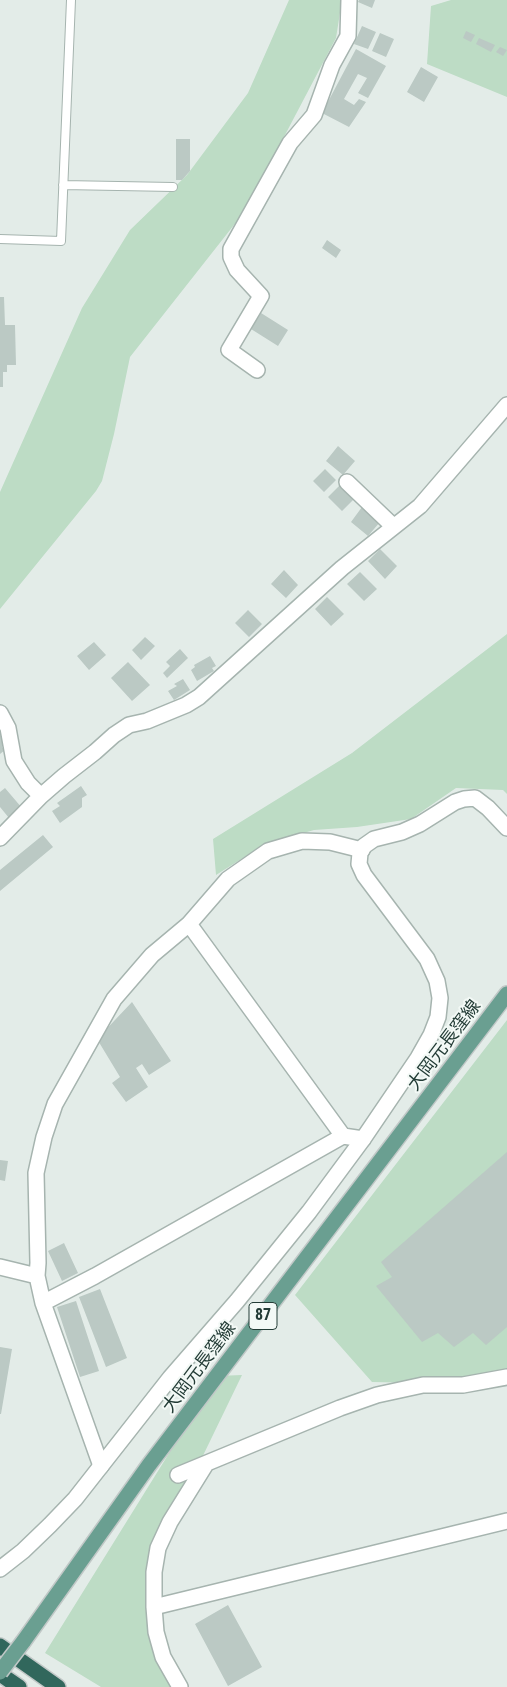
<!DOCTYPE html>
<meta charset="utf-8">
<style>
body{margin:0}
canvas{display:block;background:#e3ece8}
</style>
<canvas width="507" height="1687"></canvas>
<script>
const ctx = document.querySelector('canvas').getContext('2d');
ctx.lineJoin = 'round';
function paint(path, color) { ctx.fillStyle = color; ctx.fill(path, 'evenodd'); }
const poly = rows => new Path2D(rows.map(r => 'M' + r).join(''));
function trace(path, color, width, dash) { ctx.strokeStyle = color; ctx.lineWidth = width; ctx.lineCap = dash ? 'butt' : 'round'; ctx.setLineDash(dash || []); ctx.stroke(path); }
function label(font, color, halo, rows, align = 'center') {
  ctx.font = font + ' "Roboto Condensed","Noto Sans JP",sans-serif'; ctx.lineWidth = 4; ctx.setLineDash([]); ctx.textBaseline = 'middle'; ctx.strokeStyle = halo; ctx.fillStyle = color; for (const [text, x, y, turn = 0] of rows) {
    ctx.save(); ctx.translate(x, y); ctx.rotate((+turn || 0) * Math.PI / 180); ctx.textAlign = isNaN(turn) ? turn : align; if (halo) ctx.strokeText(text, 0, 0); ctx.fillText(text, 0, 0); ctx.restore();
  }
}
paint(poly([
 [289,0,342,0,336,38,245,211,130,357,114,434,102,481,96,491,0,609,0,492,82,308,130,230,187,175,248,93],
 [451,0,507,0,507,97,427,64,431,6],
 [507,634,507,794,503,790,456,788,411,819,357,827,314,830,265,844,216,875,213,839,352,753],
 [507,1020,507,1372,470,1384,372,1382,295,1295],
 [242,1375,197,1468,151,1553,156,1632,189,1687,101,1687,45,1653,217,1376]
]), '#bddcc5');
paint(poly([
 [359,0,375,0,372,8,358,2],
 [362,26,376,32,368,49,354,44],
 [466,31,475,35,471,42,463,38],
 [380,33,394,39,386,57,372,51],
 [479,38,495,45,491,52,476,44],
 [500,47,507,50,503,56,496,52],
 [356,49,386,66,368,98,358,93,367,78,358,74,344,99,354,105,359,99,366,102,349,127,322,113],
 [421,67,438,77,424,102,407,92],
 [176,139,190,139,190,171,182,180,176,180],
 [327,240,341,250,336,258,322,248],
 [0,297,4,297,5,325,15,325,16,365,7,365,7,372,3,372,3,387,0,387],
 [261,313,288,330,278,346,251,329],
 [338,446,355,461,343,475,326,461],
 [325,469,336,480,324,492,313,481],
 [340,485,354,499,342,511,328,497],
 [362,507,380,522,368,536,351,522],
 [380,549,397,566,385,579,368,561],
 [284,570,298,585,286,598,271,584],
 [360,572,377,589,364,601,347,584],
 [327,597,344,614,331,626,315,609],
 [248,610,262,624,249,637,235,623],
 [145,637,155,646,141,660,132,650],
 [94,642,106,655,89,670,77,656],
 [180,649,188,658,167,678,163,673,170,666,166,662],
 [210,656,216,666,212,668,214,671,197,681,191,670,195,667,194,665],
 [128,662,150,685,132,701,111,678],
 [183,679,190,690,174,700,168,691,177,686,174,684],
 [0,730,5,736,1,739,5,743,2,747,5,750,0,754],
 [81,786,87,795,82,798,82,807,60,823,52,811,60,806,57,803],
 [5,788,22,808,9,818,0,807,0,792],
 [43,835,53,847,0,891,0,870],
 [132,1002,171,1061,149,1075,142,1064,136,1068,148,1087,126,1102,112,1083,120,1077,97,1039],
 [507,1152,507,1327,486,1345,473,1333,454,1347,438,1333,422,1342,376,1286,392,1277,381,1262],
 [0,1160,8,1161,5,1181,0,1180],
 [64,1243,78,1273,62,1281,48,1251],
 [100,1289,127,1358,106,1367,79,1297],
 [76,1301,99,1371,80,1377,57,1307],
 [0,1347,12,1349,1,1414,0,1414],
 [228,1605,262,1667,228,1686,195,1624]
]), '#bbc9c4');
const service = poly([
 [63,185,173,187],
 [0,239,61,241,71,0]
]);
const minor = poly([
 [257,370,229,350,261,296,237,270,231,257,231,249,290,143,314,115,332,65,348,36,349,0],
 [347,482,393,526],
 [0,713,8,728,14,761,28,783,41,796],
 [0,838,41,796,64,776,95,752,114,735,129,725,147,721,186,705,199,697,342,568,420,506,507,405],
 [189,924,343,1136],
 [0,1267,37,1276],
 [43,1303,95,1276,343,1136,363,1139],
 [101,1466,43,1303,37,1276,38,1263,36,1173,44,1137,55,1104,114,999,152,955,189,924,228,879,268,851,302,841,330,842,362,850],
 [178,1475,340,1408,377,1395,423,1385,463,1385,507,1377],
 [154,1607,507,1521],
 [180,1687,163,1657,156,1632,154,1607,154,1572,158,1548,170,1522,206,1464]
]);
const tertiary = poly([
 [0,1569,23,1551,50,1525,75,1499,170,1378,237,1301,309,1212,363,1139,418,1058,431,1035,438,1017,440,998,437,981,427,959,364,875,359,864,360,853,364,846,374,839,402,832,420,824,455,802,464,799,475,798,488,808,507,828]
]);
const primary = poly([
 [23,1642,149,1465,507,994]
]);
const motorway = poly([
 [0,1646,58,1687],
 [0,1674,19,1687]
]);
trace(service, '#a6b4af', 10);
trace(minor, '#a6b4af', 18);
trace(tertiary, '#a6b4af', 18);
trace(primary, '#c1c8c7', 18);
trace(motorway, '#c1c8c7', 18);
trace(service, '#fff', 8);
trace(minor, '#fff', 15);
trace(tertiary, '#fff', 15);
trace(primary, '#6a9f91', 15);
trace(motorway, '#31675c', 15);
const primaryBridge = poly([
 [0,1672,23,1642]
]);
trace(primaryBridge, '#c1c8c7', 18, []);
trace(primaryBridge, '#6a9f91', 15);
for (const [x, y, w] of [
 [263,1316,28]
]) { const box = new Path2D(); box.roundRect(x - w / 2, y - 13.5, w, 27, 4); ctx.fillStyle = '#f3f9f6'; ctx.fill(box); trace(box, '#233c36', 1); }
label('bold 16px', '#233c36', null, [
 ["87",263,1316]
]);
label('18px', '#233c36', '#f3f9f6', [
 ["大岡元長窪線",445,1046,-53],
 ["大岡元長窪線",200,1368,-53]
]);
</script>
